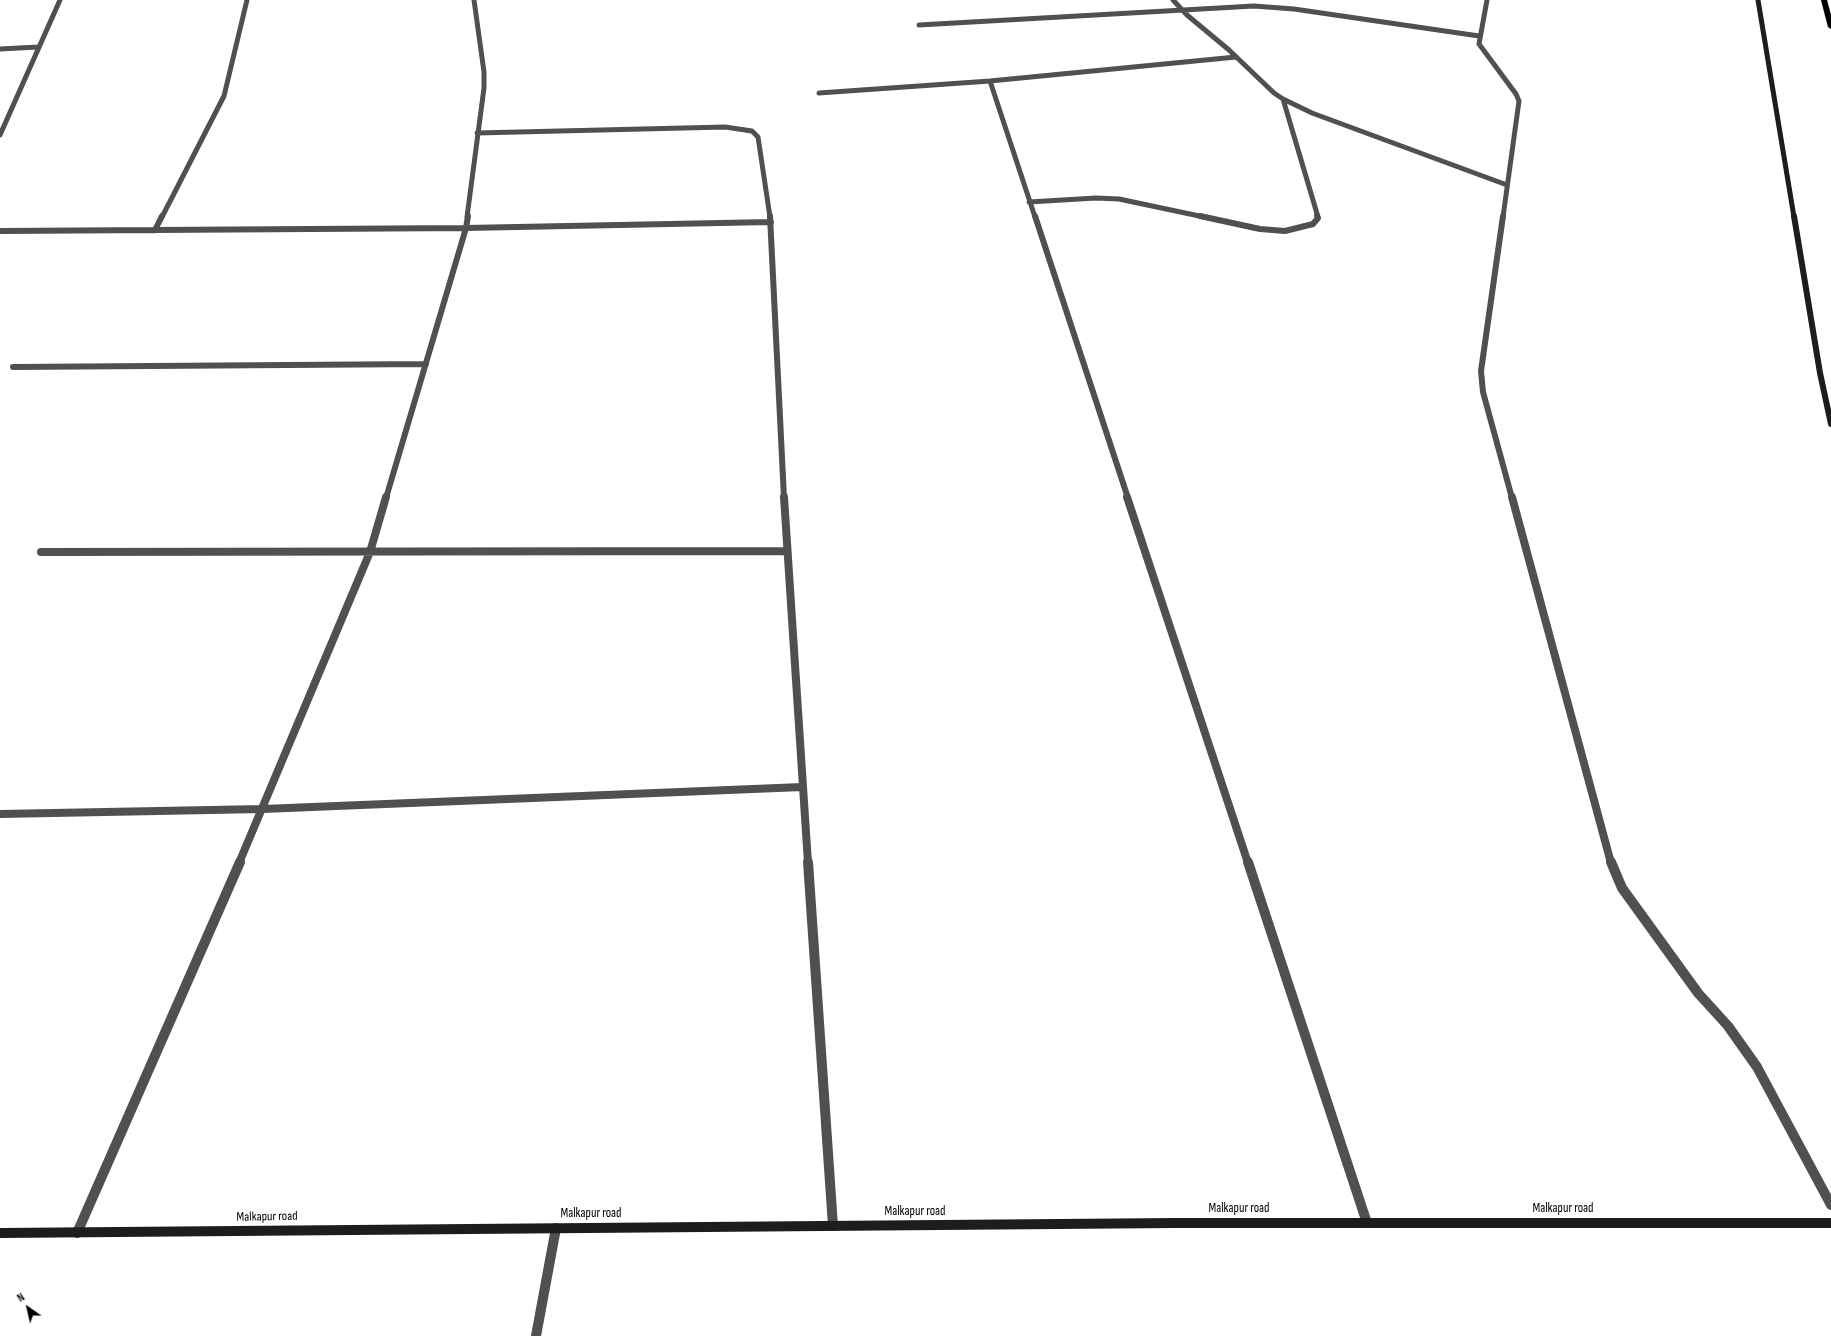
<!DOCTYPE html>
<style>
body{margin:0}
#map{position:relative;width:1831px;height:1336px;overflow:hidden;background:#fff;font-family:"Sofia Sans Condensed",sans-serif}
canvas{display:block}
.north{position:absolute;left:8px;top:1288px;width:40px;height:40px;-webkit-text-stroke:3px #fff;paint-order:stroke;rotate:326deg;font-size:11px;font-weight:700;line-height:16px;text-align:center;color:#000}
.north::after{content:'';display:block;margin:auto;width:14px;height:18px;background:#000;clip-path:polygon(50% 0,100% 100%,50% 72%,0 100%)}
</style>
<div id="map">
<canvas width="1831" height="1336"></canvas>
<div class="north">N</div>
</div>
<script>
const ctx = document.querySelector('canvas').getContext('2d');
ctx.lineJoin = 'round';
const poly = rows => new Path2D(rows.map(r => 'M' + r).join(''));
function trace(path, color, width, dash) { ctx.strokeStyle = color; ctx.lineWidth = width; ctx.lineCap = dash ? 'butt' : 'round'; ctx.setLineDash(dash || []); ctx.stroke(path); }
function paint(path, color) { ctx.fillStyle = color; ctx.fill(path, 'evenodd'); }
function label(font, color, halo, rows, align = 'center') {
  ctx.font = font + ' "Sofia Sans Condensed",sans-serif'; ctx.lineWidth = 3; ctx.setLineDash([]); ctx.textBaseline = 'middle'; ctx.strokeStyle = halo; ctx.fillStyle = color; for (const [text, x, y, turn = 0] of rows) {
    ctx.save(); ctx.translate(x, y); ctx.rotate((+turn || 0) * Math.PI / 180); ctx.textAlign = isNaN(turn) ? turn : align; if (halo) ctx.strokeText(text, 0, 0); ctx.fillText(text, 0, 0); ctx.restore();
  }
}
const highway = poly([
 [1821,0,1827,0,1831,15,1831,29,1828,27,1821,0]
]);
trace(highway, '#dbdbdb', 1);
trace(poly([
 [536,1336,556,1228]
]), '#505050', 10);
trace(poly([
 [1173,0,1187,15,1229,50,1274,93,1283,99,1312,113,1507,185],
 [1487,0,1479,44,1516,94,1519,101,1503,217],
 [919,25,1254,6,1294,9,1479,36],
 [0,49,38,47],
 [990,81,1035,217],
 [819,93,990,81,1236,57],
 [1283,99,1318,217],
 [477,133,725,127,752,131,758,137,770,217],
 [0,135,60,0],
 [1029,202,1096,198,1119,199,1204,217],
 [162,217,224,96,247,0],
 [467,217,484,88,484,72,474,0]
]), '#505050', 5);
trace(poly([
 [770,216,784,498],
 [1035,216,1128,498],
 [1200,216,1260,229,1285,231,1313,224,1318,218,1317,216],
 [1503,216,1481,371,1483,392,1512,498],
 [155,230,162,216],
 [0,231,466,228,771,222],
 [13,367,426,364],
 [386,498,466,228,468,216]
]), '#505050', 6);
trace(poly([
 [784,497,808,863],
 [1127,497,1248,863],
 [1512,497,1611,863],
 [41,552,786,551],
 [0,814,263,809,802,787],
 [239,863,370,552,386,497]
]), '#505050', 8);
trace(poly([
 [808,862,833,1226],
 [1248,862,1367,1223],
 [1611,862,1622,888,1698,993,1728,1026,1757,1067,1831,1205],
 [77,1233,240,862]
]), '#505050', 10);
trace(poly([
 [1758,0,1794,217]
]), '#1d1d1d', 5);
trace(poly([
 [1794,216,1820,373,1831,424]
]), '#1d1d1d', 6);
trace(poly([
 [0,1233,1175,1223,1831,1223]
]), '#1d1d1d', 10);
paint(highway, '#000');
label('13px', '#000', '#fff', [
 ["Malkapur road",1239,1209],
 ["Malkapur road",1563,1209],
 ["Malkapur road",915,1212],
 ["Malkapur road",591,1214],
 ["Malkapur road",267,1217,-1]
]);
</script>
